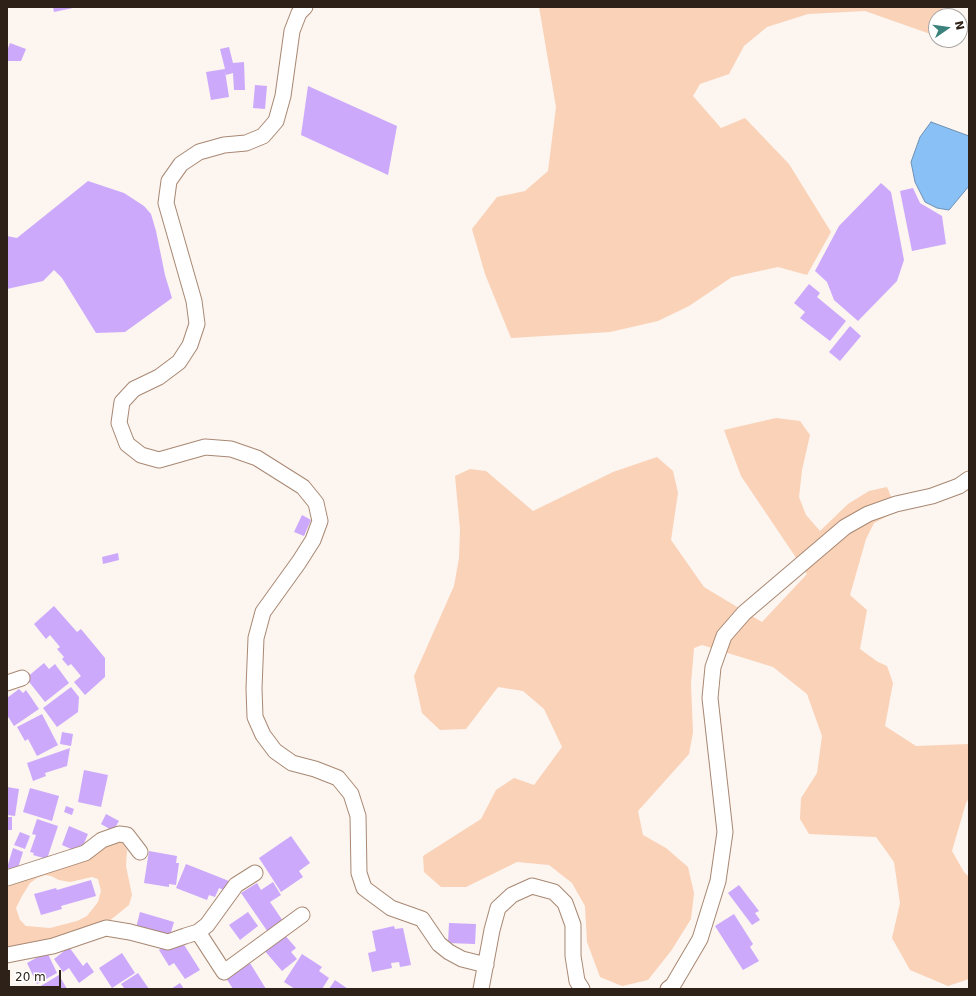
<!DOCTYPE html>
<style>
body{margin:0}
#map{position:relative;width:976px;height:996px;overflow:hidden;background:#fcf5f0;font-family:"DejaVu Sans",sans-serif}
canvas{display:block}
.frame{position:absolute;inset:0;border:8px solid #2d2118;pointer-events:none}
.north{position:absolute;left:928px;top:8px;width:40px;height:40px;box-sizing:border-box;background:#fff;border:1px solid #aba6a3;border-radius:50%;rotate:77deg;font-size:11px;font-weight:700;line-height:16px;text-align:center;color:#2d2118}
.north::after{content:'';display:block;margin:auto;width:14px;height:18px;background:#3b827d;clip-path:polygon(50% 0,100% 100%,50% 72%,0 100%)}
.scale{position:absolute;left:8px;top:970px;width:53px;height:18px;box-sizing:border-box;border:2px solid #2d2118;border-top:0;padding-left:5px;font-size:12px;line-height:14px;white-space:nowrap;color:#2d2118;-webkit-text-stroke:3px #fff;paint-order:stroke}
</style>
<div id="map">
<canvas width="976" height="996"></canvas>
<div class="frame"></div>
<div class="north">N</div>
<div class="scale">20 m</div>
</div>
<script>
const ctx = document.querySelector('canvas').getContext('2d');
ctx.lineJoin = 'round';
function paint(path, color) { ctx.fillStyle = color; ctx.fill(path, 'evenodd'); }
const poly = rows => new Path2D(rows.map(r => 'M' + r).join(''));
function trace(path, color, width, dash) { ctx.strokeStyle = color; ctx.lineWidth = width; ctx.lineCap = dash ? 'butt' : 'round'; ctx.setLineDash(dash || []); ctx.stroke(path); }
paint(poly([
 [539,7,943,7,942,16,936,16,936,36,865,11,808,14,767,27,744,46,729,74,700,84,693,96,721,128,745,118,789,164,831,232,807,275,778,267,732,277,689,306,658,321,610,332,511,338,485,274,472,229,497,197,525,191,548,171,556,107],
 [776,418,800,421,810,435,802,470,799,497,806,515,820,531,848,504,869,491,887,487,897,511,874,523,866,539,850,595,867,610,860,649,878,662,887,666,893,683,885,726,916,746,969,744,969,798,966,803,952,851,964,872,969,877,969,979,948,986,910,970,892,938,900,903,894,862,876,837,809,834,800,819,801,798,817,773,822,736,807,694,773,667,702,645,694,648,691,684,693,732,689,754,638,811,643,835,666,848,688,867,694,893,691,919,671,951,648,980,622,986,600,977,587,942,585,906,572,883,549,865,517,862,466,887,441,887,424,872,423,856,481,819,496,790,514,778,534,785,562,747,544,709,523,691,498,687,466,729,440,730,422,713,414,676,454,586,459,558,460,529,455,476,470,469,486,471,533,511,613,472,657,457,673,471,678,493,671,540,704,587,762,622,807,574,741,476,724,430],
 [112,841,122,842,127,850,126,866,132,895,129,905,108,922,53,941,7,951,7,883],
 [45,875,51,876,59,880,70,882,92,877,98,879,101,891,98,902,87,916,77,921,50,928,26,926,20,920,16,908,22,896,30,883,37,878]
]), '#fad2b7');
const water = poly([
 [931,122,969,136,969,186,949,210,937,208,925,202,915,182,911,162,920,137,931,122]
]);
paint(water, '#89c0f5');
trace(water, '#6d90b3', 1);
paint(poly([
 [53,7,73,7,73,8,54,12],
 [10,43,26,49,21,61,7,61,7,51],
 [229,47,233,63,244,62,245,90,234,90,233,73,226,75,225,71,229,97,211,100,206,72,225,69,220,49],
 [255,85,267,86,265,109,253,108],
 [308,86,397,126,388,175,301,135],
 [88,181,124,193,144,206,151,214,156,231,165,275,172,298,125,332,96,333,62,278,54,270,43,281,7,289,7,236,17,238],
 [881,183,891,192,904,260,897,281,858,321,834,300,827,282,815,271,839,226],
 [913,188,920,203,942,216,946,244,912,251,900,191],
 [809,284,820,293,817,297,846,321,830,341,800,318,805,312,794,303],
 [850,326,861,336,840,361,829,352],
 [302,515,311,520,304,536,294,532],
 [118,553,119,560,103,564,102,557],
 [54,606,77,632,81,629,105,658,105,677,85,695,74,682,81,676,71,664,68,666,62,659,64,657,57,649,60,647,50,635,46,639,34,624],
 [44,663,49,669,55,664,69,683,45,702,26,678],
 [71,687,79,697,78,712,57,727,43,708],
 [19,689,23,693,26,690,39,709,14,726,7,715,7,711,8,710,7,708,7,698],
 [42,714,58,745,37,756,28,739,25,741,17,727],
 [62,732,73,734,71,746,60,744],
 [70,748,67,766,45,773,46,776,33,781,27,763],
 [84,770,108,775,101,807,78,802],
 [7,787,19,789,15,816,7,815],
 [30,788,59,796,52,821,23,812],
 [66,806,74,809,72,815,64,812],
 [106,814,119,821,113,831,101,824],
 [7,817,12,817,12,830,7,830],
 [37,819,58,826,47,859,33,855,34,853,30,852,36,835,32,834],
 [69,826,88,834,80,853,62,845],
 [20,832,30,836,25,849,14,845],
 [291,836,310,863,299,871,303,877,281,892,259,858],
 [13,848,23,852,17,871,7,868],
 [149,851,177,856,176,863,179,863,176,885,169,884,169,887,144,883],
 [186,864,229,881,226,891,219,888,215,897,209,895,207,900,176,888],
 [91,880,96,896,61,906,62,909,41,915,34,894,56,888,57,890],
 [273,882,281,895,270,902,285,924,270,935,241,893,257,883,261,890],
 [739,885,759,911,755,913,760,920,752,925,728,893],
 [140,912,174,922,169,939,136,928],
 [248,912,258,926,240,940,229,925],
 [734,914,753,944,750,947,759,961,743,970,715,926],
 [449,923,476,924,475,944,448,943],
 [394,926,395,929,403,928,411,965,400,967,399,962,391,963,392,968,372,972,368,953,376,951,372,931],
 [283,933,296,948,291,952,297,959,282,971,264,950],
 [181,940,200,970,185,979,174,963,169,966,159,950,169,943],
 [69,947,83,966,87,962,94,972,79,983,69,968,63,972,54,959],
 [47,952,57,973,37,984,27,963],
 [122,953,135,973,112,988,99,968],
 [302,954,322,967,319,971,329,978,322,989,295,989,284,982],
 [250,963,266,989,233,989,226,978],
 [138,973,149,989,125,989,121,984],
 [59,975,67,989,40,989,39,987],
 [335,980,348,989,329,989],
 [180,983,184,989,171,989]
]), '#cca9fb');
const minor = poly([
 [305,7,299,13,292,31,283,96,276,121,263,136,246,143,224,145,199,152,181,164,169,181,166,203,194,301,197,324,190,345,179,362,159,377,134,389,122,402,119,423,127,444,141,455,159,460,205,447,231,449,257,458,303,487,316,503,320,521,313,540,299,562,263,612,256,638,254,688,255,717,263,735,275,751,292,763,315,769,338,778,351,794,358,816,359,873,364,888,391,908,422,919,439,944,449,952,462,959,486,965],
 [7,683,22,678],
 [7,878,85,853,102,840,119,834,127,835,140,852],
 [198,932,224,972,302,915],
 [7,955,53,946,106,928,130,932,168,942,185,936,198,932,207,925,236,885,255,873],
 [481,989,492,930,498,908,512,895,532,886,554,892,565,903,573,925,573,956,577,981,582,989],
 [668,989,673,985,700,939,718,881,725,832,710,698,713,667,724,636,744,613,845,527,868,514,896,504,932,496,959,486,969,479]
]);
trace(minor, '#a88873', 17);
trace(minor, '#fff', 15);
</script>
